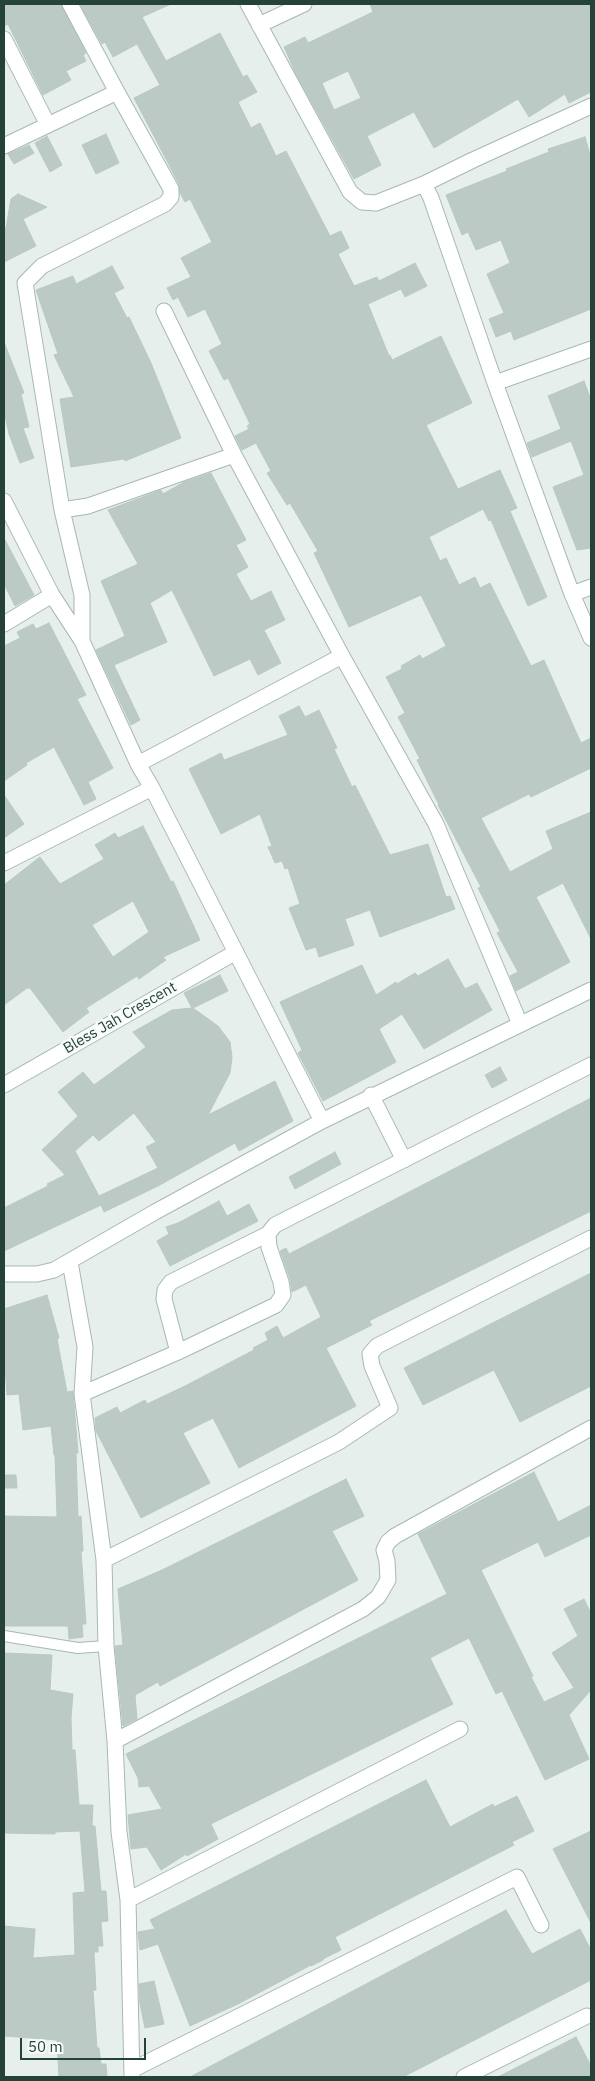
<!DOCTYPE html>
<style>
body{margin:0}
#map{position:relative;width:595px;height:2081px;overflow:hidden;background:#e6efeb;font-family:"IBM Plex Sans",sans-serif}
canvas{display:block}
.frame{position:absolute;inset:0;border:5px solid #24423a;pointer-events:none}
.scale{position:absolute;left:20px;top:2038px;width:126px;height:22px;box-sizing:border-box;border:2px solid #24423a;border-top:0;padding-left:6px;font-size:15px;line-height:18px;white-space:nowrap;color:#24423a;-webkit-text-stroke:4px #f7fbf9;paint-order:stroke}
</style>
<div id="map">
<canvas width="595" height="2081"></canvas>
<div class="frame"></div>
<div class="scale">50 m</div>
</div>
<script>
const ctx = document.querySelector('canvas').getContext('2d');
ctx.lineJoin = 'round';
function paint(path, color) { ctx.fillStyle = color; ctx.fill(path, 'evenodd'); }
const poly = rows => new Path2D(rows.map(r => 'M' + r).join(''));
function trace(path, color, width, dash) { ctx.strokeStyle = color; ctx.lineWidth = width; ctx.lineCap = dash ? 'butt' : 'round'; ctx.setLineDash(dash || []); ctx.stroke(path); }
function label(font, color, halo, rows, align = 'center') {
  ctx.font = font + ' "IBM Plex Sans",sans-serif'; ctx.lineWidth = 5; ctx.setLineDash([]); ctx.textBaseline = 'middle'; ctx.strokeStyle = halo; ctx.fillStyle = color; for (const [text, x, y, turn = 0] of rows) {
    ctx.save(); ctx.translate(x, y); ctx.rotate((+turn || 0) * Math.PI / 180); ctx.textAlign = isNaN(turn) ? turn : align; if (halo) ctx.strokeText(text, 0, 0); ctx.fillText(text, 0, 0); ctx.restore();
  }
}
const building = poly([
 [4,4,61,4,86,53,83,55,86,61,66,71,71,80,43,95,8,24,4,26,4,4],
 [80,4,171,4,142,17,166,61,220,33,243,77,247,75,257,92,238,102,251,128,260,123,276,156,286,151,330,236,341,231,349,248,338,254,354,286,377,277,379,281,415,263,427,286,405,297,401,289,368,304,389,356,390,355,392,360,441,336,472,403,426,425,458,489,500,470,517,508,510,511,547,597,528,606,491,520,489,521,483,509,429,537,440,561,446,558,459,585,475,577,480,588,490,583,531,666,544,660,581,743,591,738,591,768,531,797,529,794,481,818,510,872,553,849,546,831,591,812,591,939,563,883,536,897,570,962,516,991,510,976,518,972,497,933,500,931,478,888,481,887,438,805,439,805,417,760,420,759,398,717,405,713,386,677,402,669,401,666,420,655,422,659,446,646,421,595,349,627,314,553,318,551,290,503,287,505,267,473,271,471,256,443,242,450,235,436,249,429,247,426,250,424,228,378,224,380,209,351,222,344,205,309,188,317,178,297,173,300,167,288,191,277,181,258,212,242,190,199,185,202,180,193,179,184,134,98,160,85,137,44,113,57,105,42,102,44,80,4],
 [370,4,591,4,591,92,569,103,565,94,529,117,518,99,434,148,414,112,367,136,381,165,354,179,296,74,284,47,305,37,308,43,373,12,370,4],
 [348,71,361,98,334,110,322,83,348,71],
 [106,134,119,163,96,174,82,145,106,134],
 [47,136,62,165,50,172,35,143,47,136],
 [585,137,591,158,591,309,514,340,511,331,496,337,489,319,504,313,487,274,510,263,501,240,476,250,468,232,462,235,446,195,507,171,506,169,549,152,548,149,585,137],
 [29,145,34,153,14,164,8,154,29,145],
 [18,194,47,207,23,219,36,246,4,262,4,228,6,228,11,199,18,194],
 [112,266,124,288,114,293,127,318,129,317,151,363,181,438,125,461,124,459,71,467,60,399,74,397,54,355,58,354,36,290,73,276,76,284,112,266],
 [4,342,24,393,21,394,29,427,23,428,34,458,20,463,9,434,4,411,4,342],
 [584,381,591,400,591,548,577,550,553,487,584,475,571,441,532,457,527,443,561,429,548,396,584,381],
 [211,473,246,540,236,545,248,567,236,574,251,601,271,591,285,620,264,630,281,663,258,675,250,659,214,676,172,590,150,603,167,642,114,665,140,720,131,725,96,650,125,636,101,581,138,564,108,510,161,490,163,494,184,482,211,473],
 [4,538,34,595,15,606,4,584,4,538],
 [49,623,86,695,77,699,113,768,88,782,96,799,84,805,54,747,26,763,27,765,4,781,4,646,20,638,17,632,33,624,36,629,49,623],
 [299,706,305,717,319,710,337,748,334,749,352,787,355,785,390,855,428,844,446,897,450,896,455,909,380,937,370,910,345,919,354,945,319,957,316,947,306,950,289,908,300,904,288,868,285,869,282,861,275,863,268,847,272,846,260,814,221,834,189,769,221,753,224,760,288,735,279,716,299,706],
 [4,795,24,824,4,838,4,795],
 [143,826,171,882,173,881,200,940,163,957,166,960,139,979,137,976,86,1008,89,1012,63,1032,30,988,27,988,4,1005,4,885,40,857,60,884,104,859,95,845,115,833,118,838,143,826],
 [133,901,149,932,113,957,92,925,133,901],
 [448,959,465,989,477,983,492,1010,424,1049,402,1014,379,1029,396,1062,323,1101,298,1053,302,1050,280,1002,362,965,376,995,396,982,397,984,415,973,418,976,448,959],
 [220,975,228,991,193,1008,218,1026,230,1042,232,1057,230,1073,208,1115,275,1081,293,1121,239,1151,235,1143,158,1186,104,1212,101,1205,4,1251,4,1208,48,1186,47,1184,65,1175,42,1150,78,1116,58,1092,83,1072,94,1085,146,1047,133,1032,172,1010,192,1008,184,993,220,975],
 [134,1113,156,1142,146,1147,158,1168,99,1196,75,1151,93,1135,99,1141,134,1113],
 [500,1067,507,1080,492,1088,485,1075,500,1067],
 [591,1098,591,1211,369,1321,372,1325,326,1348,356,1406,239,1468,213,1418,183,1433,210,1483,141,1518,96,1431,95,1418,117,1407,120,1413,145,1400,147,1404,185,1386,254,1350,253,1348,268,1340,265,1333,277,1326,283,1338,321,1317,306,1285,292,1292,290,1279,280,1251,286,1248,289,1254,591,1098],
 [335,1152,341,1164,295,1189,289,1177,335,1152],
 [219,1201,227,1216,249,1204,258,1221,170,1266,157,1241,169,1234,166,1227,178,1223,219,1201],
 [591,1273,591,1386,520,1422,494,1370,423,1405,404,1368,591,1273],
 [47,1295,59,1338,57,1339,67,1392,73,1391,78,1453,76,1453,78,1517,81,1516,83,1551,81,1551,86,1624,82,1624,83,1637,69,1639,68,1626,4,1626,4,1516,57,1517,55,1455,54,1455,51,1426,23,1430,19,1394,7,1395,4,1351,4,1309,47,1295],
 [534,1472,558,1522,591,1505,591,1535,545,1557,538,1542,481,1570,533,1676,531,1677,544,1702,574,1688,552,1653,578,1636,564,1609,584,1599,591,1614,591,1690,569,1715,589,1759,545,1780,502,1691,496,1694,469,1638,430,1658,453,1704,211,1824,218,1839,187,1856,186,1854,161,1870,147,1847,131,1849,128,1815,162,1809,149,1786,139,1787,138,1778,126,1754,447,1594,418,1534,534,1472],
 [4,1475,16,1475,17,1488,4,1488,4,1475],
 [346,1479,364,1516,332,1531,358,1580,160,1686,158,1682,135,1695,137,1719,123,1726,115,1646,123,1645,118,1589,162,1570,346,1479],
 [4,1653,52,1655,50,1690,73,1694,71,1717,72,1750,75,1750,79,1805,93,1805,92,1826,95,1826,101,1891,106,1891,108,1921,101,1922,103,1946,98,1946,98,1952,94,1952,96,1990,93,1990,97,2048,99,2048,101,2064,106,2064,107,2077,59,2077,57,2040,4,2036,4,1926,35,1929,33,1958,75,1955,73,1893,85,1892,80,1831,55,1832,55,1834,4,1833,4,1653],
 [426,1780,450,1827,493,1804,494,1807,517,1796,534,1831,512,1842,514,1845,335,1937,341,1950,323,1959,323,1960,311,1966,311,1965,238,2004,190,2026,158,1944,140,1950,138,1932,155,1929,150,1920,426,1780],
 [591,1831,591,1923,553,1849,591,1831],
 [506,1910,532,1954,580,1929,591,1950,591,1980,403,2077,190,2077,506,1910],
 [154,1981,164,2024,145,2028,140,2004,139,1984,154,1981],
 [576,2037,591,2066,591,2077,498,2077,576,2037]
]);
paint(building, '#bbcac4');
trace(building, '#b8c9c2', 1);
const service = poly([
 [4,1636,78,1648,106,1646]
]);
const minor = poly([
 [70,4,117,92,171,189,171,197,165,204,42,266,25,283,62,510,82,595,82,641],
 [248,4,350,192,362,202,376,203,424,184,431,198,495,383,572,594,591,638],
 [259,25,304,4],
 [4,39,48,125],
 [4,146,117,92],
 [424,184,473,160,591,106],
 [164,311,234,455,342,656,436,824,520,1024],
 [495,383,591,349],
 [4,501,52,595,82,641,138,764,152,788,322,1121],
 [62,510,88,506,234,455],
 [572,594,591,587],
 [4,624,52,595],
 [138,764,342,656],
 [4,863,152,788],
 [4,1085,236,952],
 [371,1095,404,1160],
 [70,1262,85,1347,82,1394,104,1560,106,1646,115,1741,119,1832,128,1900,132,2077],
 [4,1274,37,1274,54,1270,155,1212,322,1121,591,990],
 [178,1352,164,1299,165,1290,171,1282,268,1234],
 [82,1394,178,1352,276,1305,283,1295,281,1282,269,1247,268,1234,275,1225,591,1065],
 [104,1560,339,1442,390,1408,372,1366,370,1354,377,1346,591,1238],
 [115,1741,363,1609,378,1597,388,1580,387,1561,384,1550,388,1542,395,1536,591,1428],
 [128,1900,460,1729],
 [132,2070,517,1877,541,1925],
 [464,2077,587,2016]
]);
trace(service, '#a8b8b2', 12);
trace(minor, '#a8b8b2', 17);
trace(service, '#fff', 10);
trace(minor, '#fff', 15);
label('15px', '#24423a', '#f7fbf9', [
 ["Bless Jah Crescent",120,1018,-30]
]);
</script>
